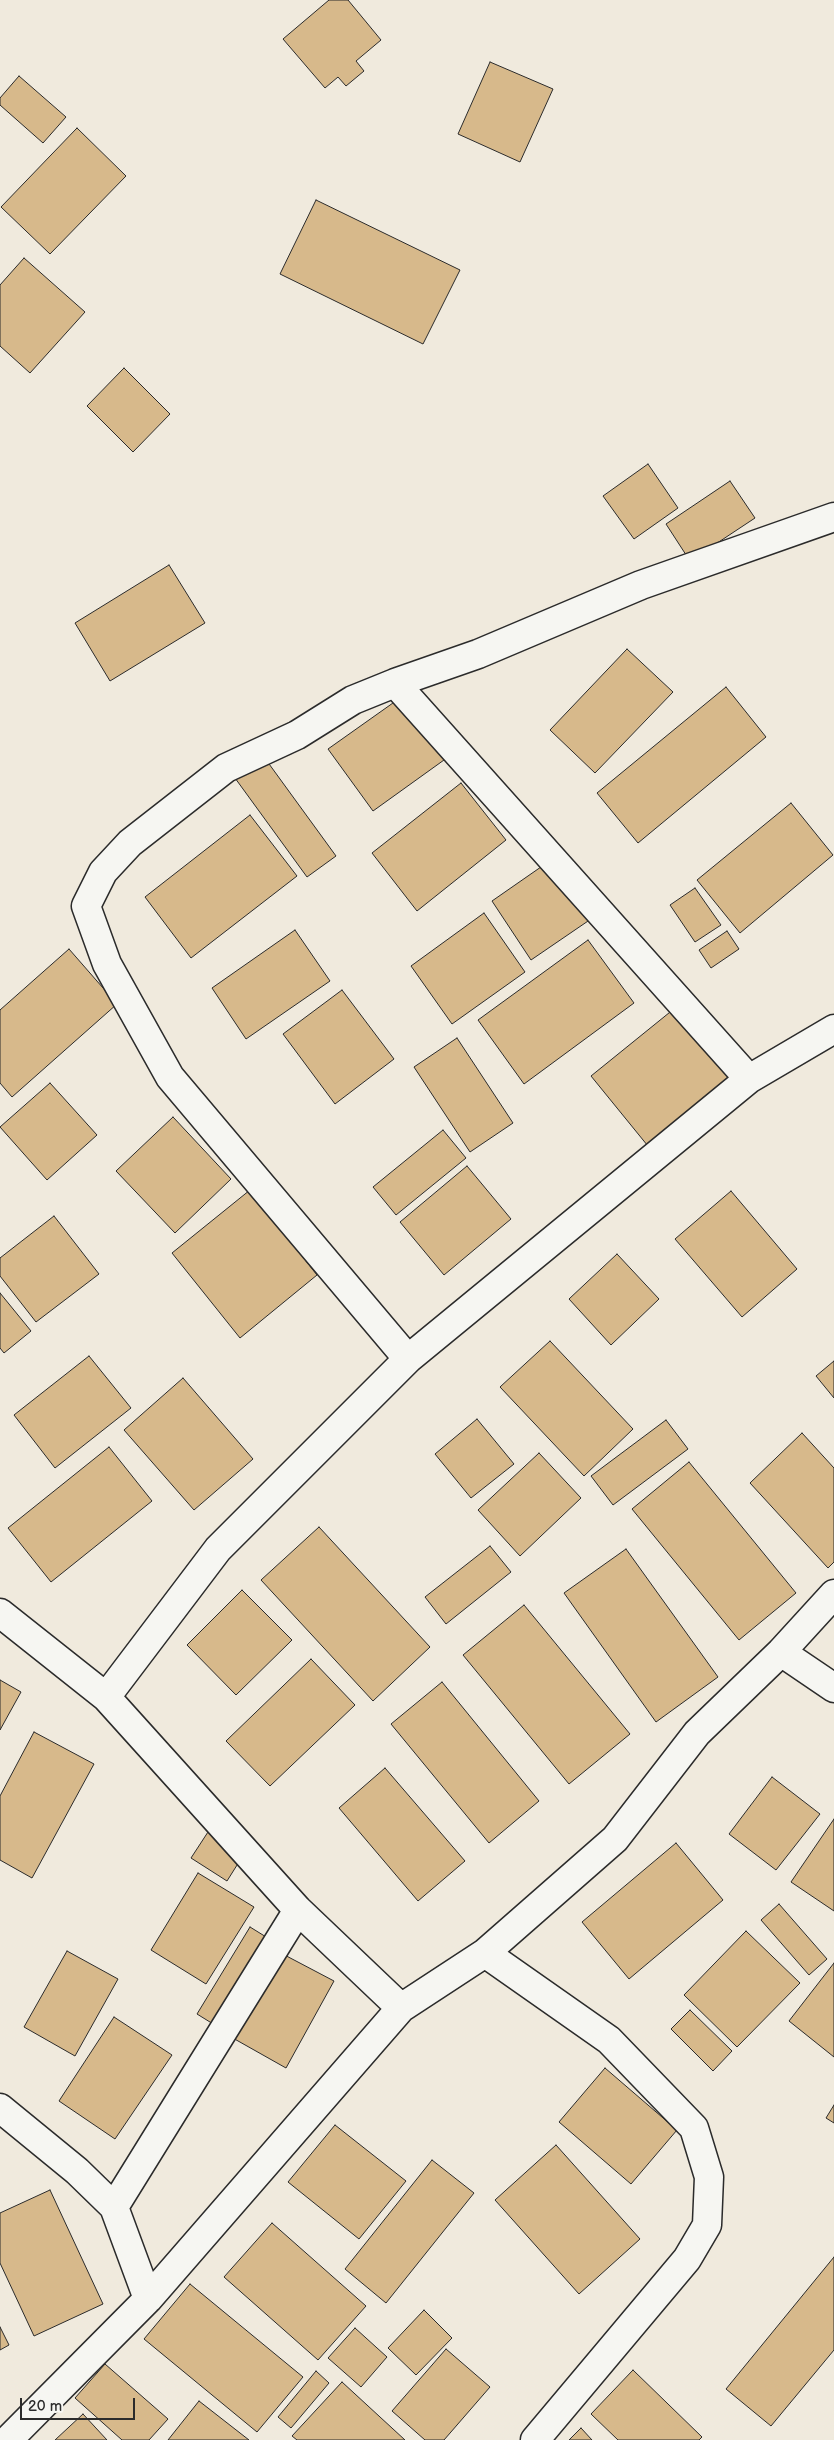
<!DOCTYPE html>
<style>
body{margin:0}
#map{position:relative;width:834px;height:2440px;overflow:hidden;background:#f0eadd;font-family:"Balsamiq Sans",sans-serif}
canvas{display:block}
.scale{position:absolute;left:20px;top:2398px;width:115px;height:22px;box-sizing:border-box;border:2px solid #2b2b2b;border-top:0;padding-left:6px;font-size:15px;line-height:18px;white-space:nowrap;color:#2b2b2b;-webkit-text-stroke:4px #f6f6f2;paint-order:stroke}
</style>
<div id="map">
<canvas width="834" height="2440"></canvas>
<div class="scale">20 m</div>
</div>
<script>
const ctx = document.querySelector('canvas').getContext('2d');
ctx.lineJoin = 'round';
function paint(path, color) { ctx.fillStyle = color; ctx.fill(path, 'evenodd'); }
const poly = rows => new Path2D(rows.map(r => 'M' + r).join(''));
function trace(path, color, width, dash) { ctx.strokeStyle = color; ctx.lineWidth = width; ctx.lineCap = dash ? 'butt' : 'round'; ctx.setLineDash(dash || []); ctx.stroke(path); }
const building = poly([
 [329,0,348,0,381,40,356,61,364,71,346,86,338,77,325,88,283,39,329,0],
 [490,62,553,89,520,162,458,134,490,62],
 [19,76,66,117,43,143,0,105,0,98,19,76],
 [77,128,126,176,50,254,1,207,77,128],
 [316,200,460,270,423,344,280,274,316,200],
 [24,258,85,312,30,373,0,346,0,285,24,258],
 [124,368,170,414,133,452,87,406,124,368],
 [648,464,678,508,634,539,603,496,648,464],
 [730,481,755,518,690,561,666,524,730,481],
 [169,565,205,623,110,681,75,623,169,565],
 [627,649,673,692,595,773,550,730,627,649],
 [726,687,766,737,638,843,597,793,726,687],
 [400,698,444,760,373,811,328,749,400,698],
 [264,757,336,856,307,877,235,778,264,757],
 [461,783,506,840,417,911,372,853,461,783],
 [791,803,833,855,740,933,697,880,791,803],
 [250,815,297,876,191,958,145,897,250,815],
 [551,860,591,919,531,960,492,901,551,860],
 [695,888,721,925,695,942,670,905,695,888],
 [484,913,525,972,452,1024,411,966,484,913],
 [295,930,330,981,246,1039,212,988,295,930],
 [727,931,739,949,711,968,699,950,727,931],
 [588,940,634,1003,524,1084,478,1020,588,940],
 [69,949,117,1004,12,1097,0,1083,0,1010,69,949],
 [342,990,394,1059,335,1104,283,1034,342,990],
 [680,1004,741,1079,652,1151,591,1076,680,1004],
 [457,1038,513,1123,470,1152,414,1067,457,1038],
 [50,1083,97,1135,47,1180,0,1127,50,1083],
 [173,1117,231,1179,175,1233,116,1171,173,1117],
 [443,1130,466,1158,396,1215,373,1187,443,1130],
 [467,1166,511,1219,444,1275,400,1222,467,1166],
 [250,1190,317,1275,240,1338,172,1253,250,1190],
 [731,1191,797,1269,742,1317,675,1239,731,1191],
 [54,1216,99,1274,36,1322,0,1276,0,1258,54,1216],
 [617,1254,659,1299,611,1345,569,1299,617,1254],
 [0,1293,31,1331,4,1353,0,1348,0,1293],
 [550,1341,633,1429,584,1476,500,1387,550,1341],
 [89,1356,131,1408,55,1468,14,1415,89,1356],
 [834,1361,834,1398,816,1376,834,1361],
 [183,1378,253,1459,194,1510,124,1430,183,1378],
 [477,1419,514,1464,471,1498,435,1454,477,1419],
 [666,1420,688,1449,613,1505,591,1476,666,1420],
 [802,1433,834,1468,834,1562,828,1568,750,1483,802,1433],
 [109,1447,152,1501,51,1582,8,1528,109,1447],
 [539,1453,581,1498,520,1556,478,1510,539,1453],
 [689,1462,796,1593,739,1640,632,1509,689,1462],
 [319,1527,430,1647,373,1701,261,1580,319,1527],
 [490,1546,511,1572,446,1624,425,1597,490,1546],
 [626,1549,718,1677,656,1722,564,1593,626,1549],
 [242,1590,292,1640,236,1695,187,1645,242,1590],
 [524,1605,630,1734,569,1784,463,1655,524,1605],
 [311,1659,355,1705,270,1786,226,1741,311,1659],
 [0,1680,21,1692,0,1730,0,1680],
 [442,1682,539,1801,489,1843,391,1724,442,1682],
 [34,1732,94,1764,32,1878,0,1860,0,1796,34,1732],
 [385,1768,465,1861,418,1901,339,1808,385,1768],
 [772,1777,820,1814,776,1870,729,1834,772,1777],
 [834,1819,834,1911,791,1882,834,1819],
 [208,1832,244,1854,227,1881,191,1858,208,1832],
 [676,1843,723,1900,629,1979,582,1922,676,1843],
 [198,1873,254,1907,206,1984,151,1950,198,1873],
 [779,1904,827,1959,809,1975,761,1920,779,1904],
 [250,1927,271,1940,218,2027,197,2014,250,1927],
 [746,1931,800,1983,737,2047,684,1995,746,1931],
 [67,1951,118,1979,75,2056,24,2027,67,1951],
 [277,1951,334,1981,286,2068,231,2037,277,1951],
 [834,1963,834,2057,789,2021,834,1963],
 [690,2010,732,2051,713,2071,671,2029,690,2010],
 [114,2017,172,2055,115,2139,59,2101,114,2017],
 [605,2068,677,2130,631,2184,559,2122,605,2068],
 [834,2105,834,2123,826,2118,834,2105],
 [335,2125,406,2181,359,2239,288,2182,335,2125],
 [556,2145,640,2239,579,2294,495,2200,556,2145],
 [432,2160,474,2193,386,2303,345,2269,432,2160],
 [50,2190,103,2304,34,2336,0,2263,0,2213,50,2190],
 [272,2223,366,2306,318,2360,224,2277,272,2223],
 [834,2257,834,2350,771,2426,726,2389,834,2257],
 [190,2284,303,2377,257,2432,144,2339,190,2284],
 [424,2310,452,2338,416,2375,388,2348,424,2310],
 [0,2327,9,2345,0,2350,0,2327],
 [355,2328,387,2357,361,2387,328,2358,355,2328],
 [446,2349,490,2387,444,2440,425,2440,392,2411,446,2349],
 [105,2364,168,2419,149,2440,122,2440,75,2398,105,2364],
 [633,2370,702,2437,699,2440,618,2440,591,2414,633,2370],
 [316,2371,329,2383,291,2428,278,2417,316,2371],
 [342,2382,405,2440,297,2440,292,2436,342,2382],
 [199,2401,249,2440,168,2440,199,2401],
 [83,2414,107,2440,55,2440,83,2414],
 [581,2428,592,2440,569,2440,581,2428]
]);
paint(building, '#d7b98b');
trace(building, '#2b2b2b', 1);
const minor = poly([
 [395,683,749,1079],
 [408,1359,170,1077,107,964,86,906,103,872,130,843,226,768,297,735,353,700,395,683,478,654,641,585,834,517],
 [0,1613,106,1697,298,1910,401,2008],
 [781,1652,834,1688],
 [106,1697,218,1549,408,1359,749,1079,834,1029],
 [485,1953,609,2040,694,2128,709,2177,707,2225,687,2259,535,2440],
 [0,2108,77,2171,114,2207,148,2299],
 [114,2207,298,1910],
 [8,2440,148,2299,401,2008,485,1953,615,1839,697,1733,781,1652,834,1594]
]);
trace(minor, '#2b2b2b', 31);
trace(minor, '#f6f6f2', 28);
</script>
